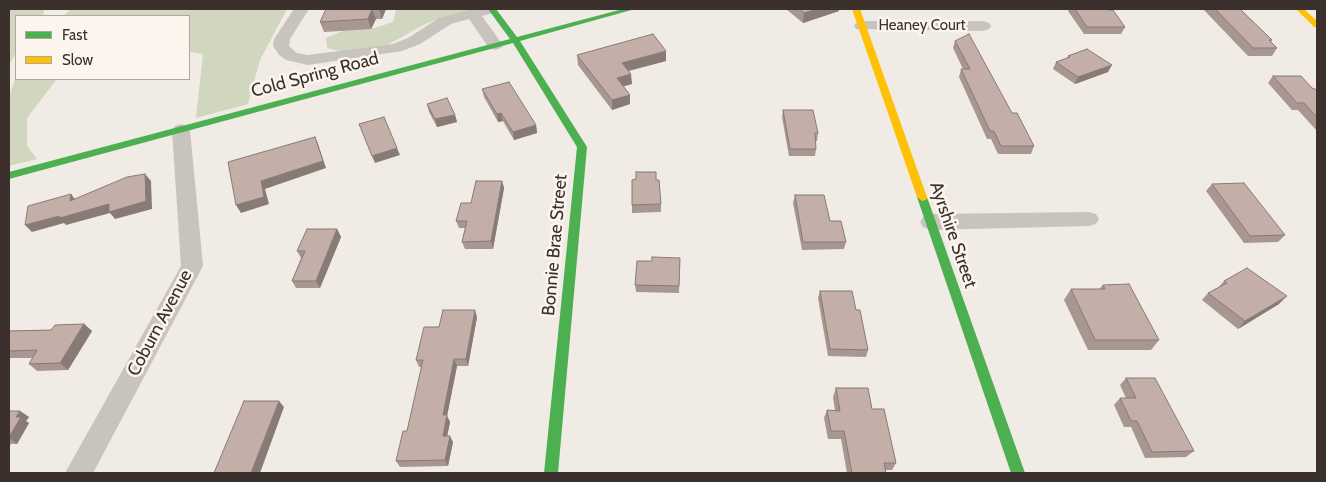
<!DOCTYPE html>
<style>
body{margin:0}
#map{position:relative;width:1326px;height:482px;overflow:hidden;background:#f0ebe5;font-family:Cabin,sans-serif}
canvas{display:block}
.frame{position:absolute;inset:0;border:10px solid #3b302b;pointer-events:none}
.legend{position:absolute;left:15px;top:15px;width:175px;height:65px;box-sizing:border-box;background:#fbf5ee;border:1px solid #aea6a0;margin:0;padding:6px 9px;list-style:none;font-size:15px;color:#3b302b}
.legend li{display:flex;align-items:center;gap:10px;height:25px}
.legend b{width:25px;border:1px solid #aea6a0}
</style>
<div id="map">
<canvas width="1326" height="482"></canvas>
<div class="frame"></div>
<ul class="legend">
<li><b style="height:6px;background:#4caf50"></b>Fast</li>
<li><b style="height:6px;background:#ffc107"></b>Slow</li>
</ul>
</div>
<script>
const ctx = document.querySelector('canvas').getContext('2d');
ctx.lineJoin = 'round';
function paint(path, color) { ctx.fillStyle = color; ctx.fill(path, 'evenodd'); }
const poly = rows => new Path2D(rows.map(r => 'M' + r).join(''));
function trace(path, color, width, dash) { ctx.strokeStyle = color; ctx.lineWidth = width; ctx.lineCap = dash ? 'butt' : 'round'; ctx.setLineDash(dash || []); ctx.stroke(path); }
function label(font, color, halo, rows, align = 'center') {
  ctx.font = font + ' Cabin,sans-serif'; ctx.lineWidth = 5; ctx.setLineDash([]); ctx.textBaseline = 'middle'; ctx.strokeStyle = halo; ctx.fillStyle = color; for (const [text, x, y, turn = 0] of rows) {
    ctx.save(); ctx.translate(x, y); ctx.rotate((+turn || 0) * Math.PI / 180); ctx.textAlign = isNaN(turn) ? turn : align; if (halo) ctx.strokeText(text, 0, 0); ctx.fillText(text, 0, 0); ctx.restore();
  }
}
paint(poly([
 [9,9,43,9,44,13,41,16,16,16,16,52,9,65],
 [71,9,287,9,260,60,248,104,196,118,203,54,189,52,189,16,63,16],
 [396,9,470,9,427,23,387,45,344,52,327,48,326,38,345,30,375,28,393,22],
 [16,77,57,79,27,118,27,146,37,159,9,166,9,97]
]), '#d1d6bf');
paint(poly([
 [294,9,309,9,290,39,289,46,297,53,308,55,393,44,408,38,439,18,471,9,498,9,496,12,482,16,503,45,501,48,495,50,489,48,469,19,451,24,420,44,402,51,308,65,286,60,279,55,273,46,274,39,294,9],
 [862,21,983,21,989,23,991,26,989,29,983,31,856,29,854,26,856,23,862,21],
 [181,124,187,126,190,130,203,266,93,473,65,473,181,266,172,130,175,126,181,124],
 [1089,212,1096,214,1099,219,1096,224,1089,226,930,230,923,227,920,222,923,217,930,214,1089,212]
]), '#c9c3be');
paint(poly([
 [488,9,496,9,517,37,623,9,635,9,520,41,587,147,558,473,544,473,577,147,513,43,9,179,9,172,510,39,488,9],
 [922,193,927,197,1025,473,1011,473,917,197,922,193]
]), '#4caf50');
paint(poly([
 [852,9,860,9,927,197,926,200,922,201,917,197,852,9],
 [1296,9,1304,9,1317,21,1317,27,1314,27,1296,9]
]), '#ffc107');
paint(poly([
 [326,9,386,9,382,19,376,19,371,29,324,32,320,22],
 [786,9,839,9,839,11,803,23],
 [1069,9,1106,9,1125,27,1121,34,1084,34,1068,11],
 [1203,9,1240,9,1272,40,1271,42,1277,48,1272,56,1248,56],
 [955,41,1012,113,1034,146,1031,154,998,154,991,139,987,139,959,77,961,69,963,69,953,48],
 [577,55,666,61,629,71,632,84,623,86,630,104,612,110,578,65],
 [1068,56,1108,72,1075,84,1053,69,1056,62,1067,58],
 [1273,76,1317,90,1317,131,1298,110,1292,110,1268,83],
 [482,89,536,125,537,133,514,140,503,121,498,122,484,97],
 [427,104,455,115,457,122,437,127,429,112],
 [783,110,818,133,817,141,815,141,816,149,815,156,789,156,782,117],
 [656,180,661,204,661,212,632,213,632,205],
 [502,181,504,188,493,249,465,249,462,242,465,228,459,228,456,221,471,203],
 [1212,184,1285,235,1278,242,1244,243,1206,191],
 [795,195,830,221,846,242,844,249,802,250,793,203],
 [337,229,341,237,320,288,296,288,292,281,301,258,297,251],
 [680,258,679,293,636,292,635,285,652,261],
 [1224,281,1279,304,1238,329,1202,300,1208,293,1218,288],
 [1103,285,1159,340,1151,350,1088,350,1064,300,1071,289,1099,289],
 [820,291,868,350,866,357,828,356,818,298],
 [477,317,468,366,457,366,447,416,450,422,447,436,453,442,448,466,400,467,396,461,407,431,422,367,419,367,416,360,439,327],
 [84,324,92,331,68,370,37,371,29,364,33,358,9,358,9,331,51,330],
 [1126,378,1194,451,1186,457,1145,458,1131,427,1124,427,1114,405,1120,398,1126,398,1120,385],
 [836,388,872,409,896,463,892,470,886,470,886,473,847,473,841,439,828,439,824,418,827,410,835,411,833,397],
 [9,411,20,411,29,417,26,421,29,423,17,444,11,444,9,447]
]), '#a89690');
paint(poly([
 [372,9,376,19,371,29,368,19],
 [379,9,386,9,382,19],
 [817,9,839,9,839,11,803,23,804,13],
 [666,51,666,61,623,72,622,63],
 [1112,65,1108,72,1075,84,1078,77],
 [631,74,632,84,618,88,617,78],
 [630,95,630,104,612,110,612,100],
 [501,113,503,121,498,122,497,114],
 [455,115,457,122,437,127,435,119],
 [536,125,537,133,514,140,513,132],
 [315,137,318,144,326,168,265,189,269,204,241,213,236,205,261,181],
 [397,148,400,155,375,163,372,156],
 [145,174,151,181,152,209,115,219,110,213,66,225,64,223,32,232,25,225,59,216,109,204],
 [502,181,504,188,493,249,491,241],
 [71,194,77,202,70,201],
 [337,229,341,237,320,288,316,281],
 [1287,296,1279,304,1238,329,1245,321],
 [475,310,477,317,468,366,466,359],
 [84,324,92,331,68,370,60,363],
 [454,359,457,366,447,416,450,422,446,442,443,436,443,415],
 [279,401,284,407,260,473,251,473],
 [20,411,29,417,26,421,29,423,17,444,9,438,9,437,16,417],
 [450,436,453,442,448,466,445,460]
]), '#887a75');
const building = poly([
 [326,9,372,9,368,19,320,22,326,9],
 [799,9,817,9,804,13,799,9],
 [1075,9,1106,9,1107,10,1113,10,1125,27,1087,27,1075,9],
 [1215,9,1240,9,1272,40,1269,40,1277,48,1253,48,1215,9],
 [653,34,666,51,622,63,631,74,617,78,630,95,612,100,577,55,653,34],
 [969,34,1012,113,1017,113,1034,146,1001,146,994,131,990,131,961,69,970,69,955,41,969,34],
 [1087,49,1112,65,1078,77,1056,62,1070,57,1068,56,1087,49],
 [1273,76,1301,76,1312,88,1317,90,1317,117,1304,103,1297,103,1273,76],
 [509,82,536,125,513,132,501,113,497,114,482,89,509,82],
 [447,98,455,115,435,119,427,104,447,98],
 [783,110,813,110,818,133,815,133,816,149,790,149,783,110],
 [384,117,397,148,372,156,359,124,384,117],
 [315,137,323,161,261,181,264,197,236,205,228,162,315,137],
 [636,172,656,172,656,180,659,180,661,204,632,205,632,180,636,179,636,172],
 [145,174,146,201,109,212,109,204,60,218,59,216,25,225,28,206,71,194,70,201,127,177,145,174],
 [476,181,502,181,491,241,462,242,467,221,456,221,461,203,471,203,476,181],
 [1244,183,1285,235,1250,236,1212,184,1244,183],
 [795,195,824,195,830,221,841,221,846,242,803,242,795,195],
 [307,229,337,229,316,281,292,281,305,251,297,251,307,229],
 [652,257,680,258,679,286,635,285,637,261,652,261,652,257],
 [1247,268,1287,296,1245,321,1208,293,1227,283,1224,281,1247,268],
 [1129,284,1159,340,1095,340,1071,289,1105,289,1103,285,1129,284],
 [820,291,852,291,856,310,860,310,868,350,830,349,820,291],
 [443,310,475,310,466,359,454,359,443,415,447,415,443,436,450,436,445,460,396,461,403,431,407,431,423,360,416,360,424,327,439,327,443,310],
 [84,324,60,363,29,364,37,350,9,351,9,331,51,330,55,325,84,324],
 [1126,378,1155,378,1194,451,1152,452,1137,421,1131,421,1120,398,1136,398,1126,378],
 [836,388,868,388,872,409,884,409,896,463,884,463,886,473,852,473,844,431,831,431,827,410,840,411,836,388],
 [244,401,279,401,251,473,214,473,244,401],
 [9,411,20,411,16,417,21,417,9,437,9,411]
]);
paint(building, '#c3afa7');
trace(building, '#887a75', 1);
label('15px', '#3b302b', '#fbf5ee', [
 ["Heaney Court",922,26]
]);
label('18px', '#3b302b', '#fbf5ee', [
 ["Cold Spring Road",315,75,-15],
 ["Ayrshire Street",953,235,71],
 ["Bonnie Brae Street",555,245,-85],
 ["Coburn Avenue",160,323,-62]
]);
</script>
